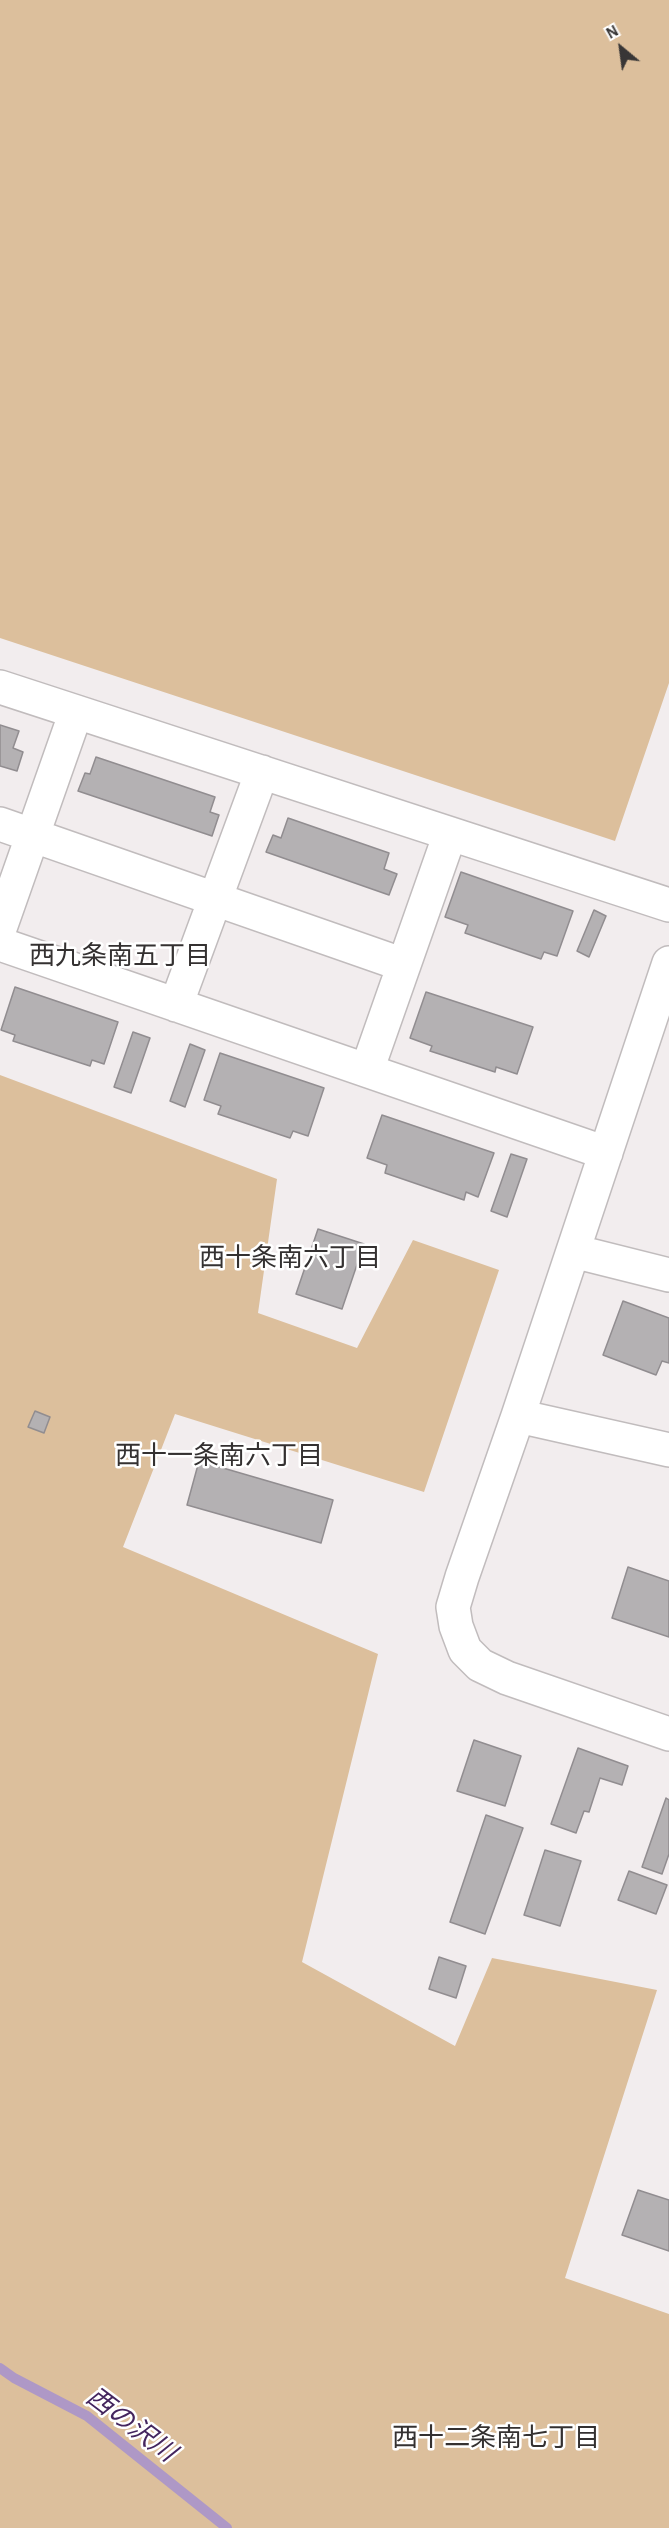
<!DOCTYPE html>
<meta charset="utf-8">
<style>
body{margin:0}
#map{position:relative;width:669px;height:2528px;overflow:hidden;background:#f2edee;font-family:"Alegreya Sans",sans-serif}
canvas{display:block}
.north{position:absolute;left:591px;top:18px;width:60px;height:60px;-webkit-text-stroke:4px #fff;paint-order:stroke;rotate:331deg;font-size:16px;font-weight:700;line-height:24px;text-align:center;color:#383636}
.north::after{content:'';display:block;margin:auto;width:21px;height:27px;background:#383636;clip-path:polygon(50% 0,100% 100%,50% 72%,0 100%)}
</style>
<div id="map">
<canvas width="669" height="2528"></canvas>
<div class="north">N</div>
</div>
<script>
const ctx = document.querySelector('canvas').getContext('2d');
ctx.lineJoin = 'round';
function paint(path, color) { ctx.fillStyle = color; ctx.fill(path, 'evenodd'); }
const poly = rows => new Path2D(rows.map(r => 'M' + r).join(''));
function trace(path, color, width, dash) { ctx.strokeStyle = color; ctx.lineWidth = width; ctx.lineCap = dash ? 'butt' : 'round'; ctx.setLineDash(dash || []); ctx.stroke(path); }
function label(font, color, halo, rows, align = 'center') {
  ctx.font = font + ' "Alegreya Sans","Noto Sans JP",sans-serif'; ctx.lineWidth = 5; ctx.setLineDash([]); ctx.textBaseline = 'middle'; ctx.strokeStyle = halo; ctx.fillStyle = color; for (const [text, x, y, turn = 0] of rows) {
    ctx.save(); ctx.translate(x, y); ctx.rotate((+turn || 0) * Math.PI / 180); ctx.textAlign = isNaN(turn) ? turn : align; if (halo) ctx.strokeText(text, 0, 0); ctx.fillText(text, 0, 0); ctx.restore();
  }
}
paint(poly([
 [0,0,669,0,669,683,615,841,0,638],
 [0,1075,277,1179,258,1313,357,1348,413,1240,499,1270,424,1492,175,1414,123,1547,378,1654,302,1962,455,2046,492,1958,657,1990,565,2278,669,2314,669,2528,0,2528]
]), '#dcbf9c');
trace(poly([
 [0,2368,14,2378,87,2416,227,2528]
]), '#ae98c6', 10);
const building = poly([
 [0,725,19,731,13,748,23,752,17,771,0,766,0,725],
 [96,757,215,797,210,812,219,815,212,836,78,791,85,773,90,774,96,757],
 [288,818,389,853,384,869,397,874,389,895,266,852,273,835,281,838,288,818],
 [461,872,573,911,557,956,544,952,541,959,465,933,468,925,445,917,461,872],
 [594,910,606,916,589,957,577,951,594,910],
 [15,987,118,1022,104,1064,92,1060,90,1066,13,1041,15,1035,1,1030,15,987],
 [426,992,533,1027,517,1074,496,1067,495,1072,430,1051,432,1046,410,1038,426,992],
 [133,1032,150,1038,131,1093,114,1087,133,1032],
 [190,1044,205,1050,185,1107,170,1101,190,1044],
 [220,1053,324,1088,308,1136,293,1131,290,1138,218,1114,221,1106,204,1100,220,1053],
 [382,1115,494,1153,478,1197,466,1192,464,1200,385,1173,387,1165,367,1158,382,1115],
 [511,1154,527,1159,507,1217,491,1211,511,1154],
 [318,1229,364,1244,342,1309,296,1294,318,1229],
 [623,1301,669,1318,669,1363,662,1361,656,1375,603,1355,623,1301],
 [35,1411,50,1417,44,1433,28,1427,35,1411],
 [199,1461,333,1500,321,1543,187,1505,199,1461],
 [628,1567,669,1581,669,1637,612,1618,628,1567],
 [474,1740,521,1756,505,1806,457,1791,474,1740],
 [578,1748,628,1766,622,1785,600,1778,589,1812,584,1811,576,1833,551,1824,578,1748],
 [666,1798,669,1800,669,1854,662,1874,642,1867,666,1798],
 [486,1815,523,1828,485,1934,450,1922,486,1815],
 [545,1850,581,1861,560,1926,524,1915,545,1850],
 [629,1871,667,1885,656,1914,618,1900,629,1871],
 [439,1957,466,1966,456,1998,429,1989,439,1957],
 [638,2190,669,2200,669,2251,622,2235,638,2190]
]);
paint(building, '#b4b1b3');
trace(building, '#918d90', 1.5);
const minor = poly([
 [0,687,669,905],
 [0,824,404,965],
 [0,928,76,712],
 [0,944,606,1153],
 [669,963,518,1416,462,1577,453,1607,456,1626,465,1650,480,1665,507,1678,669,1734],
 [176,1005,262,772],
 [367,1070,450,834],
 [573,1251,669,1275],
 [518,1416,669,1450]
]);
trace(minor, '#c1bcbd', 36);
trace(minor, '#fff', 33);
label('26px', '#343131', '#fff', [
 ["西九条南五丁目",120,956],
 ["西十条南六丁目",290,1258],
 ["西十一条南六丁目",219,1456],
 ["西十二条南七丁目",496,2438]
]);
label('italic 26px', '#44255e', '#fff', [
 ["西の沢川",131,2425,37]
]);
</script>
